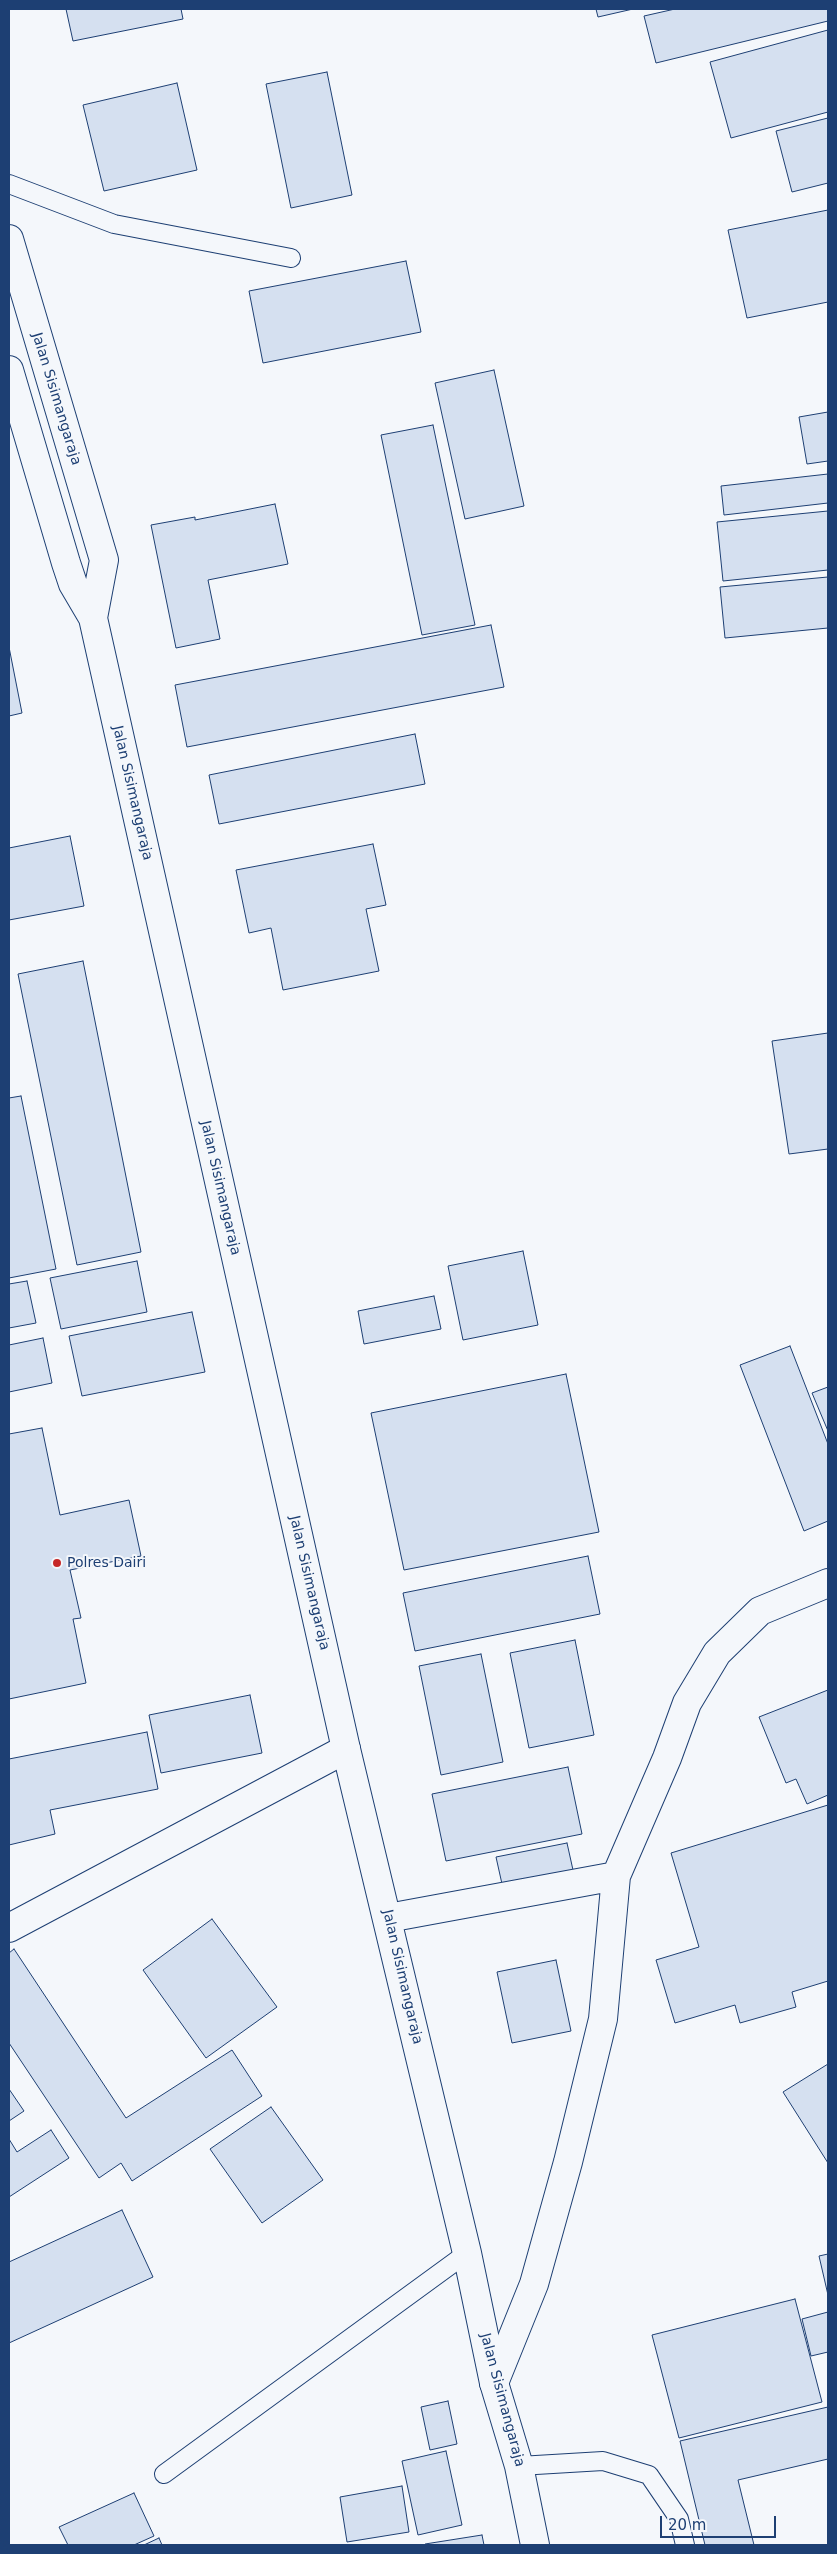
<!DOCTYPE html>
<style>
body{margin:0}
#map{position:relative;width:837px;height:2554px;overflow:hidden;background:#f4f7fb;font-family:"DejaVu Sans",sans-serif}
canvas{display:block}
.frame{position:absolute;inset:0;border:10px solid #1d3f73;pointer-events:none}
.scale{position:absolute;left:660px;top:2516px;width:116px;height:22px;box-sizing:border-box;border:2px solid #1d3f73;border-top:0;padding-left:6px;font-size:15px;line-height:18px;white-space:nowrap;color:#1d3f73;-webkit-text-stroke:4px #f4f7fb;paint-order:stroke}
</style>
<div id="map">
<canvas width="837" height="2554"></canvas>
<div class="frame"></div>
<div class="scale">20 m</div>
</div>
<script>
const ctx = document.querySelector('canvas').getContext('2d');
ctx.lineJoin = 'round';
function paint(path, color) { ctx.fillStyle = color; ctx.fill(path, 'evenodd'); }
const poly = rows => new Path2D(rows.map(r => 'M' + r).join(''));
function trace(path, color, width, dash) { ctx.strokeStyle = color; ctx.lineWidth = width; ctx.lineCap = dash ? 'butt' : 'round'; ctx.setLineDash(dash || []); ctx.stroke(path); }
function label(font, color, halo, rows, align = 'center') {
  ctx.font = font + ' "DejaVu Sans",sans-serif'; ctx.lineWidth = 4; ctx.setLineDash([]); ctx.textBaseline = 'middle'; ctx.strokeStyle = halo; ctx.fillStyle = color; for (const [text, x, y, turn = 0] of rows) {
    ctx.save(); ctx.translate(x, y); ctx.rotate((+turn || 0) * Math.PI / 180); ctx.textAlign = isNaN(turn) ? turn : align; if (halo) ctx.strokeText(text, 0, 0); ctx.fillText(text, 0, 0); ctx.restore();
  }
}
const building = poly([
 [66,9,181,9,183,19,73,41,66,9],
 [596,9,633,9,598,17,596,9],
 [675,9,828,9,828,21,656,63,644,16,675,9],
 [828,30,828,112,731,138,710,62,828,30],
 [327,72,352,195,291,208,266,84,327,72],
 [177,83,197,170,104,191,83,105,177,83],
 [828,118,828,183,792,192,776,131,828,118],
 [828,210,828,302,747,318,728,230,828,210],
 [406,261,421,332,263,363,249,291,406,261],
 [494,370,524,506,465,519,435,383,494,370],
 [828,412,828,461,807,464,799,417,828,412],
 [433,425,475,625,422,635,381,435,433,425],
 [828,474,828,503,724,515,721,486,828,474],
 [275,504,288,564,208,580,220,639,176,648,151,525,195,517,195,520,275,504],
 [828,511,828,570,723,581,717,522,828,511],
 [828,577,828,628,725,638,720,587,828,577],
 [491,625,504,687,187,747,175,685,491,625],
 [9,647,22,713,9,716,9,647],
 [415,734,425,784,219,824,209,775,415,734],
 [70,836,84,906,9,920,9,848,70,836],
 [373,844,386,905,366,909,379,971,283,990,271,928,249,933,236,870,373,844],
 [83,961,141,1252,77,1265,18,974,83,961],
 [828,1033,828,1149,789,1154,772,1041,828,1033],
 [21,1096,56,1269,9,1278,9,1098,21,1096],
 [523,1251,538,1325,463,1340,448,1266,523,1251],
 [137,1261,147,1312,61,1329,50,1278,137,1261],
 [27,1281,36,1323,9,1328,9,1284,27,1281],
 [434,1296,441,1329,364,1344,358,1311,434,1296],
 [192,1312,205,1372,82,1396,69,1336,192,1312],
 [43,1338,52,1383,9,1392,9,1345,43,1338],
 [790,1346,828,1444,828,1521,804,1531,740,1365,790,1346],
 [566,1374,599,1532,404,1570,371,1413,566,1374],
 [828,1387,828,1431,812,1393,828,1387],
 [42,1428,60,1515,129,1500,141,1556,70,1570,81,1618,73,1619,86,1683,9,1699,9,1434,42,1428],
 [588,1556,600,1614,415,1651,403,1593,588,1556],
 [575,1640,594,1735,529,1748,510,1653,575,1640],
 [481,1654,503,1762,441,1775,419,1666,481,1654],
 [828,1690,828,1795,807,1804,796,1779,786,1783,759,1717,828,1690],
 [250,1695,262,1753,161,1773,149,1715,250,1695],
 [147,1732,158,1789,50,1810,55,1834,9,1845,9,1759,147,1732],
 [568,1767,582,1834,446,1861,432,1794,568,1767],
 [828,1805,828,1981,792,1992,796,2007,740,2023,735,2005,675,2023,656,1960,699,1947,671,1853,828,1805],
 [567,1843,573,1870,502,1884,496,1857,567,1843],
 [212,1919,277,2007,206,2058,143,1970,212,1919],
 [14,1949,126,2118,232,2050,262,2096,132,2181,121,2163,99,2178,9,2043,9,1953,14,1949],
 [556,1960,571,2031,512,2043,497,1972,556,1960],
 [828,2064,828,2163,783,2092,828,2064],
 [9,2089,24,2111,9,2121,9,2089],
 [271,2107,323,2180,262,2223,210,2149,271,2107],
 [51,2130,69,2158,9,2197,9,2139,17,2152,51,2130],
 [122,2210,153,2277,9,2343,9,2262,122,2210],
 [828,2254,828,2295,819,2256,828,2254],
 [795,2299,822,2402,679,2438,652,2335,795,2299],
 [828,2312,828,2352,811,2356,802,2319,828,2312],
 [448,2401,457,2444,430,2450,421,2407,448,2401],
 [828,2407,828,2459,738,2480,754,2545,705,2545,680,2441,828,2407],
 [446,2451,462,2525,418,2535,402,2461,446,2451],
 [402,2486,409,2532,347,2542,340,2497,402,2486],
 [134,2493,154,2536,134,2545,68,2545,59,2527,134,2493],
 [482,2535,484,2545,425,2545,425,2544,482,2535],
 [159,2538,162,2545,144,2545,159,2538]
]);
paint(building, '#d5e0f0');
trace(building, '#1d3f73', 1);
const service = poly([
 [9,184,114,224,291,258],
 [519,2466,603,2461,649,2475,679,2519,685,2545],
 [164,2474,467,2253]
]);
const minor = poly([
 [9,1928,346,1749]
]);
const tertiary = poly([
 [388,1918,616,1876],
 [494,2383,534,2284,568,2162,603,2019,616,1876,667,1758,687,1703,717,1653,760,1611,828,1583]
]);
const trunk = poly([
 [9,239,104,560,93,618],
 [9,370,66,563,73,584,93,618,346,1749,467,2253,494,2383,519,2466,535,2545]
]);
trace(service, '#1d3f73', 20);
trace(minor, '#1d3f73', 30);
trace(tertiary, '#1d3f73', 30);
trace(trunk, '#1d3f73', 30);
trace(service, '#f4f7fb', 18);
trace(minor, '#f4f7fb', 28);
trace(tertiary, '#f4f7fb', 28);
trace(trunk, '#f4f7fb', 28);
for (const [x, y, r, color] of [
 [57,1563,5,"#c62828"]
]) { const dot = new Path2D(); dot.arc(x, y, r, 0, 2 * Math.PI); ctx.fillStyle = color; ctx.fill(dot); trace(dot, '#f4f7fb', 2); }
label('14px', '#1d3f73', '#f4f7fb', [
 ["Jalan Sisimangaraja",56,399,73],
 ["Jalan Sisimangaraja",132,793,77],
 ["Jalan Sisimangaraja",220,1188,77],
 ["Jalan Sisimangaraja",309,1583,77],
 ["Jalan Sisimangaraja",402,1977,77],
 ["Jalan Sisimangaraja",502,2400,75]
]);
label('14px', '#1d3f73', '#f4f7fb', [
 ["Polres Dairi",67,1563]
], 'left');
</script>
